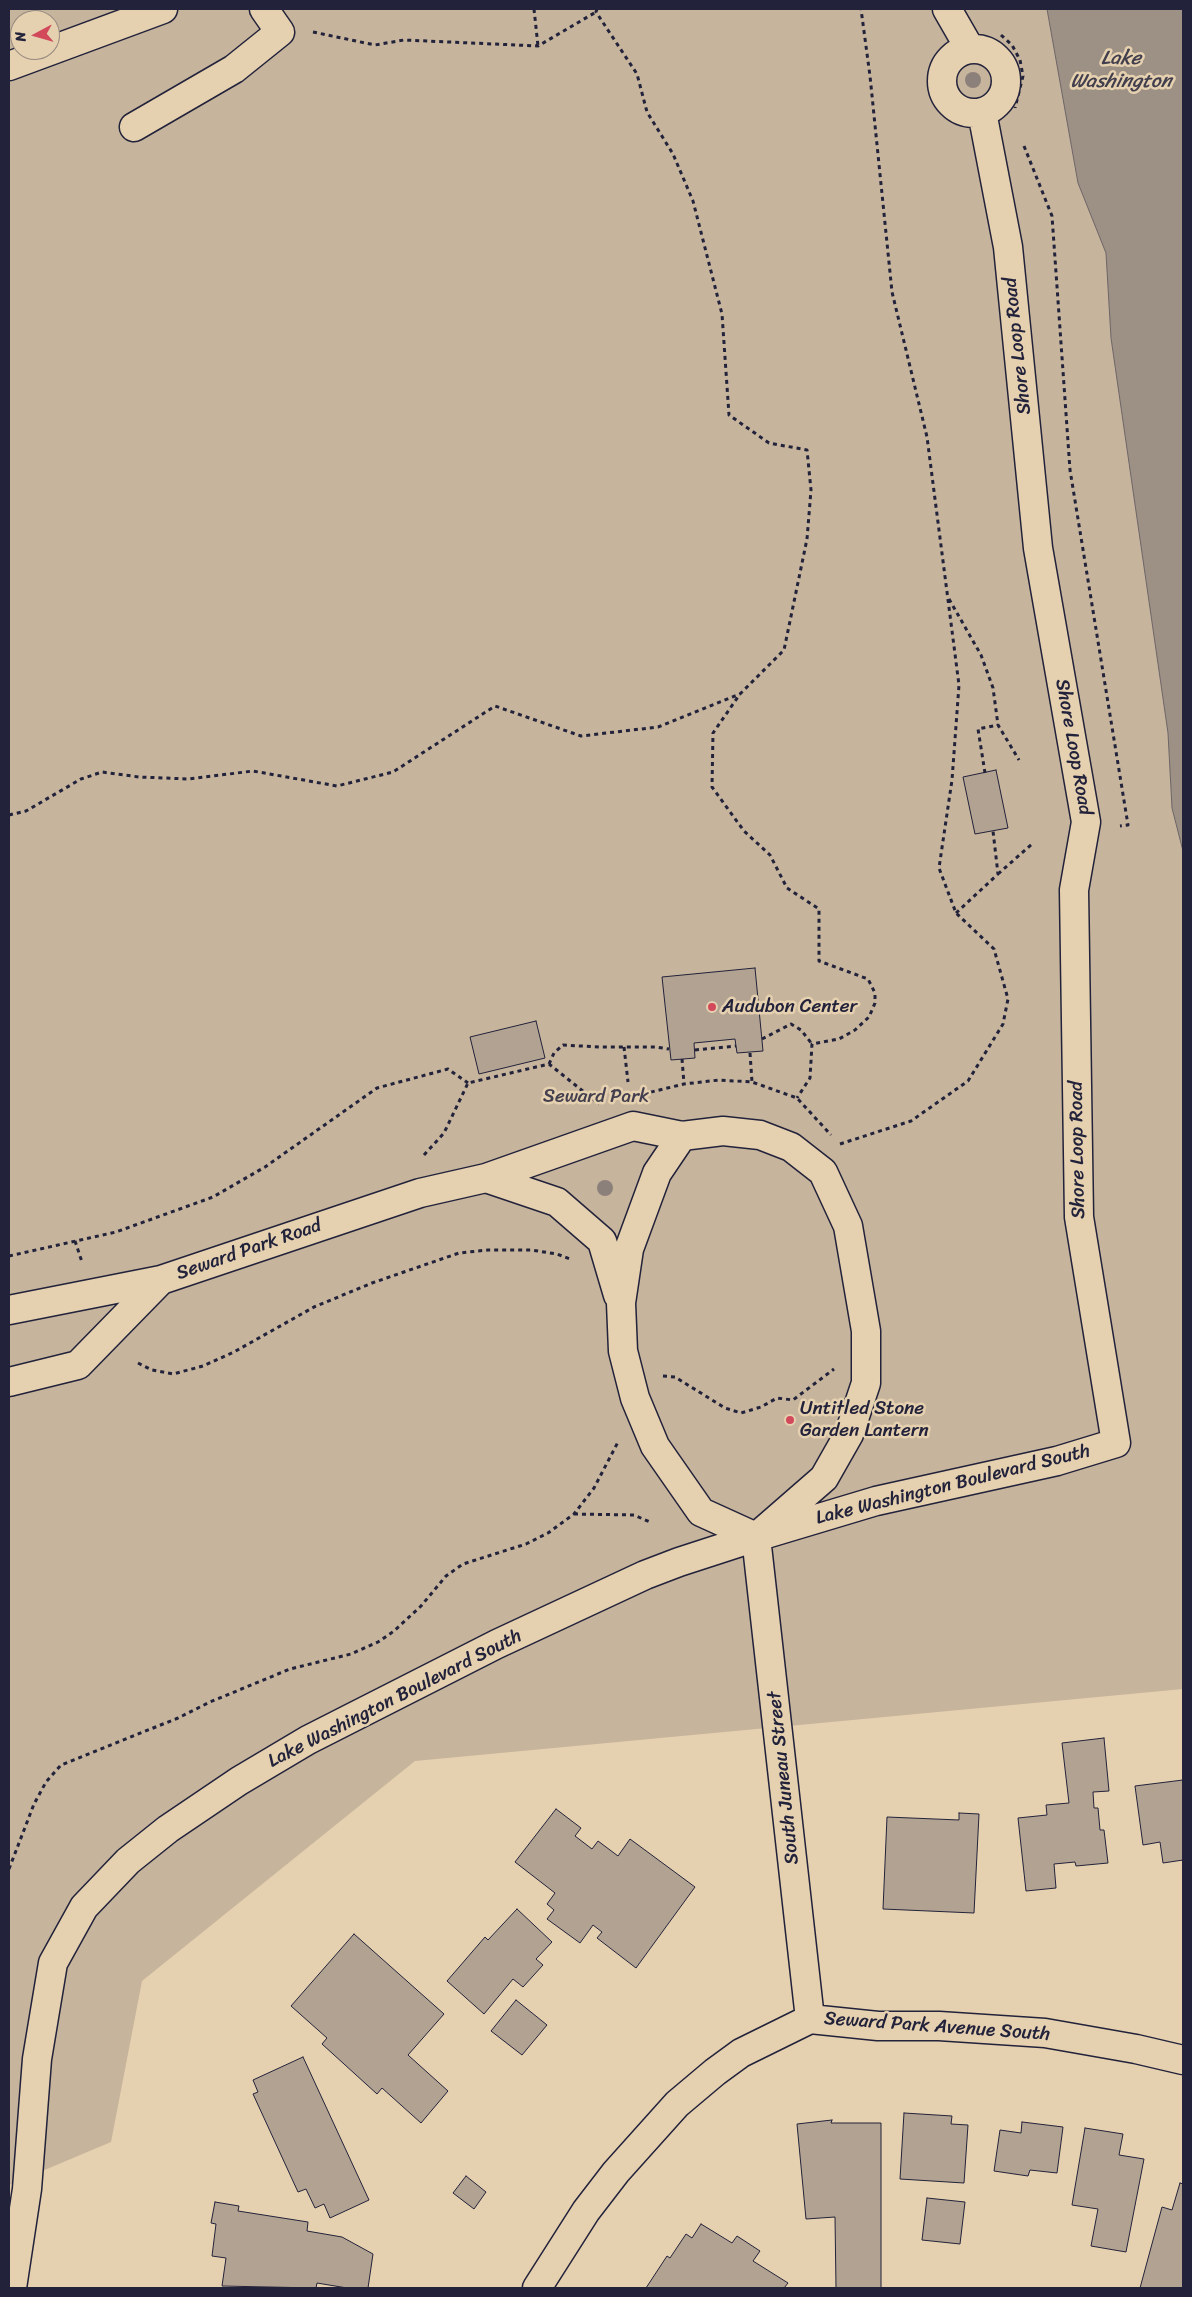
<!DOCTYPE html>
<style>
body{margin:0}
#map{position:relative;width:1192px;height:2297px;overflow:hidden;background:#e5d0af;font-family:Sriracha,sans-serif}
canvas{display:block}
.frame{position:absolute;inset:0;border:10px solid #22223b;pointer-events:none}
.north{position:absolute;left:10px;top:10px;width:50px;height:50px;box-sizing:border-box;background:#e5d0af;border:1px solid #978a81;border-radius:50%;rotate:264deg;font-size:14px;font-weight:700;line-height:20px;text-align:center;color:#22223b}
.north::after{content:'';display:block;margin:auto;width:18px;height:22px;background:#d1495b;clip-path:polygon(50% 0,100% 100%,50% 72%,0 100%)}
</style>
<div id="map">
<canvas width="1192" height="2297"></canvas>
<div class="frame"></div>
<div class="north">N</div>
</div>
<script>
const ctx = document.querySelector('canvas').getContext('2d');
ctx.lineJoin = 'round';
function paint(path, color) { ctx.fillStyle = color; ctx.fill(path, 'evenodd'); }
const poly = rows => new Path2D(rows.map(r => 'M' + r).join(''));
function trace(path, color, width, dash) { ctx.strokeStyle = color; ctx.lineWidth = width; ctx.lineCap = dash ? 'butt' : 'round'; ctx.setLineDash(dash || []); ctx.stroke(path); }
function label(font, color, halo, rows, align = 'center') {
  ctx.font = font + ' Sriracha,sans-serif'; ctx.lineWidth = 5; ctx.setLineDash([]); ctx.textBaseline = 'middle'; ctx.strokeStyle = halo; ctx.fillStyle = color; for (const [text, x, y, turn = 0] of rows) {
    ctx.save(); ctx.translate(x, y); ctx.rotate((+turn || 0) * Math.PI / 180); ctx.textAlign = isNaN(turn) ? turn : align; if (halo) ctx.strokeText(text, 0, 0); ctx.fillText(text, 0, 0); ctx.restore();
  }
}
paint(poly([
 [9,9,1047,9,1078,183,1106,252,1111,338,1168,733,1172,808,1183,851,1183,1689,415,1761,142,1981,111,2142,9,2185],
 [20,20,50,20,50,50,20,50]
]), '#c6b49c');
const water = poly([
 [1047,9,1183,9,1183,851,1172,808,1168,733,1111,338,1106,253,1078,183,1047,9]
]);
paint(water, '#9d9084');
trace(water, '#6c6467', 1);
const building = poly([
 [996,770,1008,828,975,834,963,777,996,770],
 [755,968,763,1051,737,1053,735,1039,694,1043,695,1058,671,1060,662,977,755,968],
 [536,1021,545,1058,479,1074,470,1037,536,1021],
 [1104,1738,1109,1791,1093,1792,1094,1808,1098,1808,1100,1830,1104,1830,1108,1863,1076,1866,1075,1862,1054,1864,1056,1888,1026,1891,1018,1818,1047,1815,1046,1805,1069,1803,1062,1743,1104,1738],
 [1183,1780,1183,1860,1163,1863,1160,1842,1143,1845,1135,1786,1183,1780],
 [556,1809,581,1828,575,1836,592,1849,598,1841,618,1856,630,1839,695,1887,636,1968,597,1938,602,1932,593,1925,580,1943,547,1919,554,1910,547,1904,555,1893,515,1862,556,1809],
 [959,1813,979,1814,974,1913,883,1909,887,1817,959,1820,959,1813],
 [517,1909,552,1942,536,1959,543,1965,523,1987,513,1979,484,2014,447,1981,485,1937,488,1940,517,1909],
 [354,1934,444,2014,408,2055,448,2091,421,2123,382,2088,377,2094,322,2044,327,2038,291,2006,354,1934],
 [516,2000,547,2025,522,2055,491,2031,516,2000],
 [303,2057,369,2200,330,2218,324,2204,315,2208,306,2189,298,2192,253,2094,258,2092,253,2080,303,2057],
 [904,2113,952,2116,951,2124,968,2125,964,2183,900,2179,904,2113],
 [832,2120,831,2123,881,2123,881,2288,836,2288,835,2217,806,2219,797,2124,832,2120],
 [1022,2122,1063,2127,1057,2173,1030,2170,1028,2176,994,2171,1000,2130,1021,2133,1022,2122],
 [1085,2128,1123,2134,1119,2155,1144,2159,1126,2252,1091,2246,1098,2209,1072,2205,1085,2128],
 [466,2176,486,2192,474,2209,453,2193,466,2176],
 [1180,2183,1183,2184,1183,2288,1140,2288,1162,2207,1172,2210,1180,2183],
 [927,2198,965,2202,960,2244,922,2240,927,2198],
 [215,2202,239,2206,238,2211,308,2222,307,2231,342,2237,373,2254,368,2288,347,2288,317,2283,316,2288,222,2286,226,2258,212,2256,216,2224,211,2223,215,2202],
 [701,2224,732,2243,737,2236,760,2251,753,2261,788,2283,784,2288,646,2288,667,2256,670,2258,686,2234,692,2238,701,2224]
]);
paint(building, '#b2a291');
trace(building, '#22223b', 1);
const minor = poly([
 [947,9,970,49],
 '942 81a32 32 0 1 1 64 0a32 32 0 1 1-64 0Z',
 [9,66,163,9],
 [134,127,234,69,280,32,264,9],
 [682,1136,657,1173,629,1249,621,1303,623,1351,635,1398,655,1446,701,1512,756,1537],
 [486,1178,557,1202,602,1241,618,1295],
 [9,1310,161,1280,420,1193,486,1178,633,1126,682,1136,723,1131,760,1135,791,1147,823,1172,848,1226,866,1331,866,1383,849,1434,824,1478,762,1532],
 [9,1382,78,1365,161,1280],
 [756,1537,876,1501,1057,1461,1116,1443,1079,1217,1074,890,1086,822,1038,548,1008,247,982,112],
 [756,1537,810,2019],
 [537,2288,586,2211,616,2172,677,2104,715,2072,741,2053,810,2019,878,2026,939,2026,1045,2033,1136,2049,1183,2060]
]);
const major = poly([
 [12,2288,27,2189,37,2059,53,1963,84,1907,128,1861,168,1829,239,1781,308,1740,497,1644,645,1575,679,1562,756,1537]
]);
trace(minor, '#22223b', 31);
trace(major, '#22223b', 31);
trace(poly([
 [534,9,538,46],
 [597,9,596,12,637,74,647,112,673,154,693,201,722,314,729,415,769,443,807,450,811,490,807,539,784,650,740,694,713,733,712,787,744,831,770,855,787,888,819,909,819,961,868,979,875,993,875,1003,869,1017,855,1030,839,1039,812,1044,810,1078,797,1098],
 [313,32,375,45,404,40,538,46,596,12],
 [1001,35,1012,45,1020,60,1023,76,1015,108],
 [1024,146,1052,216,1070,470,1128,825,1120,826],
 [949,599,981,655,993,688,998,725,1019,760],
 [985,773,978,729,998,725],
 [9,815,26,811,81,779,102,772,139,777,189,779,253,771,337,786,393,772,495,706,581,736,658,727,740,694],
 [998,874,1032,844],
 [956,913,998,874,993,831],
 [762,1039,791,1024,801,1030,812,1044],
 [624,1047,628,1082],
 [695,1050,736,1046],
 [750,1053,752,1082],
 [682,1059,684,1084],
 [549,1064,554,1053,563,1045,599,1047,656,1047,669,1049],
 [643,1094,684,1084,719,1080,752,1082,797,1098,831,1135],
 [840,1144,911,1121,968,1081,1003,1024,1008,999,994,949,956,913,939,868,952,780,959,685,927,437,892,292,870,76,861,9],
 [424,1155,444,1133,468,1083,549,1064,599,1104],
 [75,1241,82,1262],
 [9,1256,116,1232,213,1197,265,1167,377,1088,448,1069,468,1083],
 [138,1363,152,1370,173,1374,203,1366,234,1352,314,1307,372,1283,459,1253,488,1250,531,1250,557,1254,570,1259],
 [663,1376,675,1377,725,1408,741,1413,761,1407,777,1398,793,1400,834,1369],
 [574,1514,634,1515,652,1523],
 [9,1869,34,1804,46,1782,61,1765,178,1718,210,1702,290,1669,351,1654,378,1642,394,1631,421,1606,446,1576,463,1564,526,1544,548,1533,574,1514,594,1488,618,1442]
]), '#22223b', 3, [4, 4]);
trace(minor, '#e5d0af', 28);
trace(major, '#e5d0af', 28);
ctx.fillStyle = '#8c807a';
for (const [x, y] of [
 [973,80],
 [605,1188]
]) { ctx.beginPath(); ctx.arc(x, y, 8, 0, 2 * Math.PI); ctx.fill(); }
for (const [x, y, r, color] of [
 [712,1007,5,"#d1495b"],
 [790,1420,5,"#d1495b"]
]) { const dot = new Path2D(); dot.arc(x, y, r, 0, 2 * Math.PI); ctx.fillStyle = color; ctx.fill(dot); trace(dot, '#e5d0af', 2); }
label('19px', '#22223b', '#e5d0af', [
 ["Shore Loop Road",1018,346,-96],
 ["Shore Loop Road",1073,747,80],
 ["Shore Loop Road",1078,1150,-91],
 ["Seward Park Road",249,1250,-19],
 ["Lake Washington Boulevard South",953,1485,-14],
 ["Lake Washington Boulevard South",395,1699,-27],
 ["South Juneau Street",784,1778,-96],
 ["Seward Park Avenue South",937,2027,4]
]);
label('19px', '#22223b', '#e5d0af', [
 ["Audubon Center",722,1007],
 ["Untitled Stone",800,1409],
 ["Garden Lantern",800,1431]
], 'left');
label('19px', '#433f4e', '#e5d0af', [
 ["Seward Park",596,1097]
]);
label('italic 20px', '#413e4d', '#e5d0af', [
 ["Lake",1121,59],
 ["Washington",1121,82]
]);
</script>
